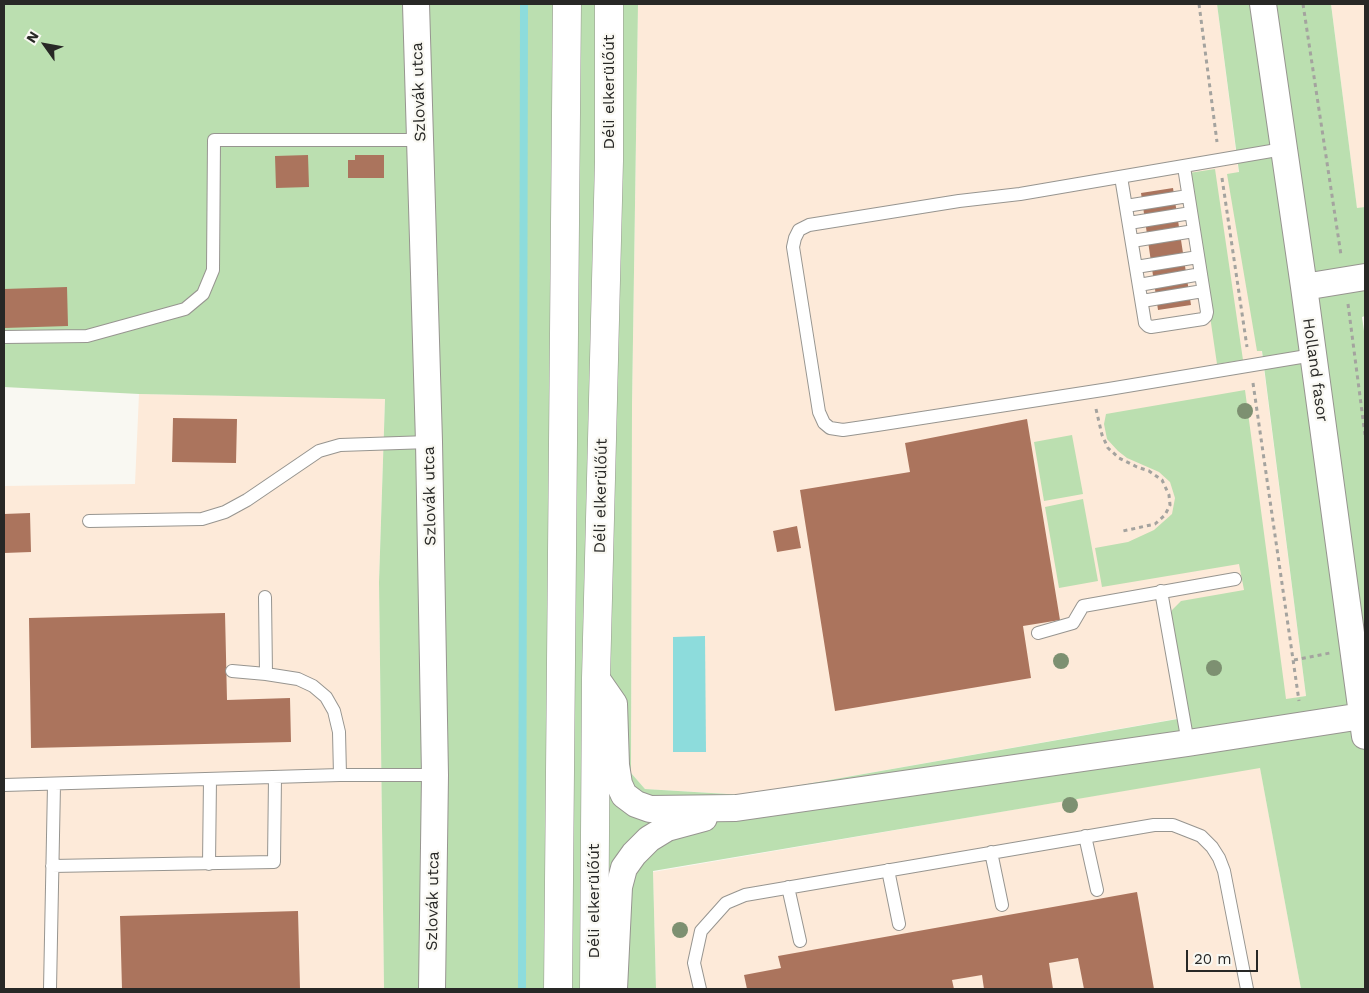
<!DOCTYPE html>
<meta charset="utf-8">
<style>
body{margin:0}
#map{position:relative;width:1369px;height:993px;overflow:hidden;background:#f9f8f2;font-family:"Work Sans",sans-serif}
canvas{display:block}
.frame{position:absolute;inset:0;border:5px solid #282826;pointer-events:none}
.north{position:absolute;left:20px;top:20px;width:50px;height:50px;-webkit-text-stroke:4px #f9f8f2;paint-order:stroke;rotate:302deg;font-size:14px;font-weight:700;line-height:20px;text-align:center;color:#282826}
.north::after{content:'';display:block;margin:auto;width:18px;height:22px;background:#282826;clip-path:polygon(50% 0,100% 100%,50% 72%,0 100%)}
.scale{position:absolute;left:1186px;top:950px;width:72px;height:22px;box-sizing:border-box;border:2px solid #282826;border-top:0;padding-left:6px;font-size:15px;line-height:18px;white-space:nowrap;color:#282826;-webkit-text-stroke:4px #f9f8f2;paint-order:stroke}
</style>
<div id="map">
<canvas width="1369" height="993"></canvas>
<div class="frame"></div>
<div class="north">N</div>
<div class="scale">20 m</div>
</div>
<script>
const ctx = document.querySelector('canvas').getContext('2d');
ctx.lineJoin = 'round';
function paint(path, color) { ctx.fillStyle = color; ctx.fill(path, 'evenodd'); }
const poly = rows => new Path2D(rows.map(r => 'M' + r).join(''));
function trace(path, color, width, dash) { ctx.strokeStyle = color; ctx.lineWidth = width; ctx.lineCap = dash ? 'butt' : 'round'; ctx.setLineDash(dash || []); ctx.stroke(path); }
function label(font, color, halo, rows, align = 'center') {
  ctx.font = font + ' "Work Sans",sans-serif'; ctx.lineWidth = 4.5; ctx.setLineDash([]); ctx.textBaseline = 'middle'; ctx.strokeStyle = halo; ctx.fillStyle = color; for (const [text, x, y, turn = 0] of rows) {
    ctx.save(); ctx.translate(x, y); ctx.rotate((+turn || 0) * Math.PI / 180); ctx.textAlign = isNaN(turn) ? turn : align; if (halo) ctx.strokeText(text, 0, 0); ctx.fillText(text, 0, 0); ctx.restore();
  }
}
paint(poly([
 [638,4,1217,4,1306,696,744,795,645,789,631,773,632,405],
 [1331,4,1365,4,1365,207,1357,209],
 [139,394,385,398,379,582,384,989,4,989,4,486,135,484],
 [1260,767,1301,989,656,989,653,872]
]), '#fdead9');
paint(poly([
 [4,4,638,4,632,405,631,773,645,789,744,795,1189,717,1170,618,1172,610,1181,601,1244,590,1239,564,1102,587,1095,548,1128,542,1154,530,1172,514,1175,498,1170,482,1159,472,1127,458,1118,451,1107,439,1104,424,1106,414,1245,390,1286,699,1306,696,1262,351,1257,351,1227,174,1239,172,1217,4,1331,4,1357,208,1365,207,1365,316,1362,317,1365,338,1365,989,1301,989,1260,768,653,871,656,989,384,989,379,582,385,399,139,394,4,387],
 [1215,169,1243,360,1217,364,1189,173],
 [1072,435,1083,494,1044,501,1034,442],
 [1083,499,1098,581,1059,588,1045,507]
]), '#bbdfb0');
paint(poly([
 [705,636,706,752,673,752,673,637]
]), '#8ddcdc');
trace(poly([
 [522,989,524,4]
]), '#8ddcdc', 8);
paint(poly([
 [308,155,309,187,276,188,275,156],
 [355,155,384,155,384,178,348,178,348,160,355,160],
 [1173,188,1191,305,1158,310,1141,193],
 [67,287,68,326,4,328,4,289],
 [173,418,237,419,236,463,172,462],
 [1027,419,1060,620,1023,626,1031,678,835,711,800,490,910,472,905,443],
 [30,513,31,552,4,553,4,514],
 [797,526,801,548,777,552,773,531],
 [225,613,227,700,290,698,291,742,31,748,29,618],
 [1137,892,1154,989,1084,989,1078,958,1049,963,1053,989,984,989,982,975,952,980,954,989,747,989,744,975,781,968,778,956],
 [298,911,300,989,122,989,120,916]
]), '#ab745d');
const service = poly([
 [1283,149,1020,194,959,201,809,225,799,230,795,238,793,247,819,412,824,423,830,428,843,430,877,425,1109,389,1313,355],
 [1121,177,1145,323,1148,326,1151,327,1203,319,1206,316,1207,312,1184,167],
 [1126,206,1188,196],
 [1129,223,1191,213],
 [1132,241,1194,231],
 [1136,267,1198,257],
 [1139,285,1201,274],
 [1142,301,1203,291],
 [4,337,87,336,185,309,203,294,213,270,214,140,420,140],
 [89,521,202,519,225,512,247,500,319,451,340,445,429,442],
 [1161,591,1188,743],
 [265,597,266,674],
 [1038,633,1073,623,1083,606,1235,579],
 [232,671,266,674,298,679,313,686,326,697,334,711,339,732,340,775],
 [4,785,340,775,435,775],
 [1085,836,1097,890],
 [991,852,1002,905],
 [209,864,210,779],
 [52,866,274,862,275,777],
 [888,870,899,924],
 [788,887,800,941],
 [50,989,54,785],
 [700,989,694,963,701,931,726,903,745,895,1154,825,1173,825,1201,836,1212,847,1219,858,1224,871,1247,989]
]);
const minor = poly([
 [416,4,429,442,435,775,432,989],
 [1263,4,1304,287,1365,736],
 [1304,287,1365,277],
 [596,678,614,704,616,765,619,784,624,795,636,804,650,809,736,808,1188,743,1362,716],
 [614,989,619,887,624,868,634,854,649,839,667,828,704,818]
]);
const primary = poly([
 [558,989,567,4],
 [594,989,596,678,609,161,609,4]
]);
trace(service, '#979590', 14);
trace(minor, '#979590', 28);
trace(primary, '#979590', 29);
trace(poly([
 [1199,4,1217,142],
 [1303,4,1341,255],
 [1222,178,1247,347],
 [1348,304,1365,435],
 [1253,383,1299,701],
 [1096,409,1102,435,1108,448,1119,458,1137,467,1149,471,1162,480,1169,495,1170,505,1165,515,1155,524,1123,531],
 [1294,660,1330,653]
]), '#a4a39f', 3, [4, 4]);
trace(service, '#fff', 12);
trace(minor, '#fff', 26);
trace(primary, '#fff', 28);
ctx.fillStyle = '#7d9071';
for (const [x, y] of [
 [1245,411],
 [1061,661],
 [1214,668],
 [1070,805],
 [680,930]
]) { ctx.beginPath(); ctx.arc(x, y, 8, 0, 2 * Math.PI); ctx.fill(); }
label('16px', '#282826', '#f9f8f2', [
 ["Szlovák utca",419,92,-92],
 ["Déli elkerülőút",609,92,-90],
 ["Holland fasor",1315,370,82],
 ["Szlovák utca",430,496,-91],
 ["Déli elkerülőút",601,496,-89],
 ["Szlovák utca",433,901,-89],
 ["Déli elkerülőút",594,901,-90]
]);
</script>
